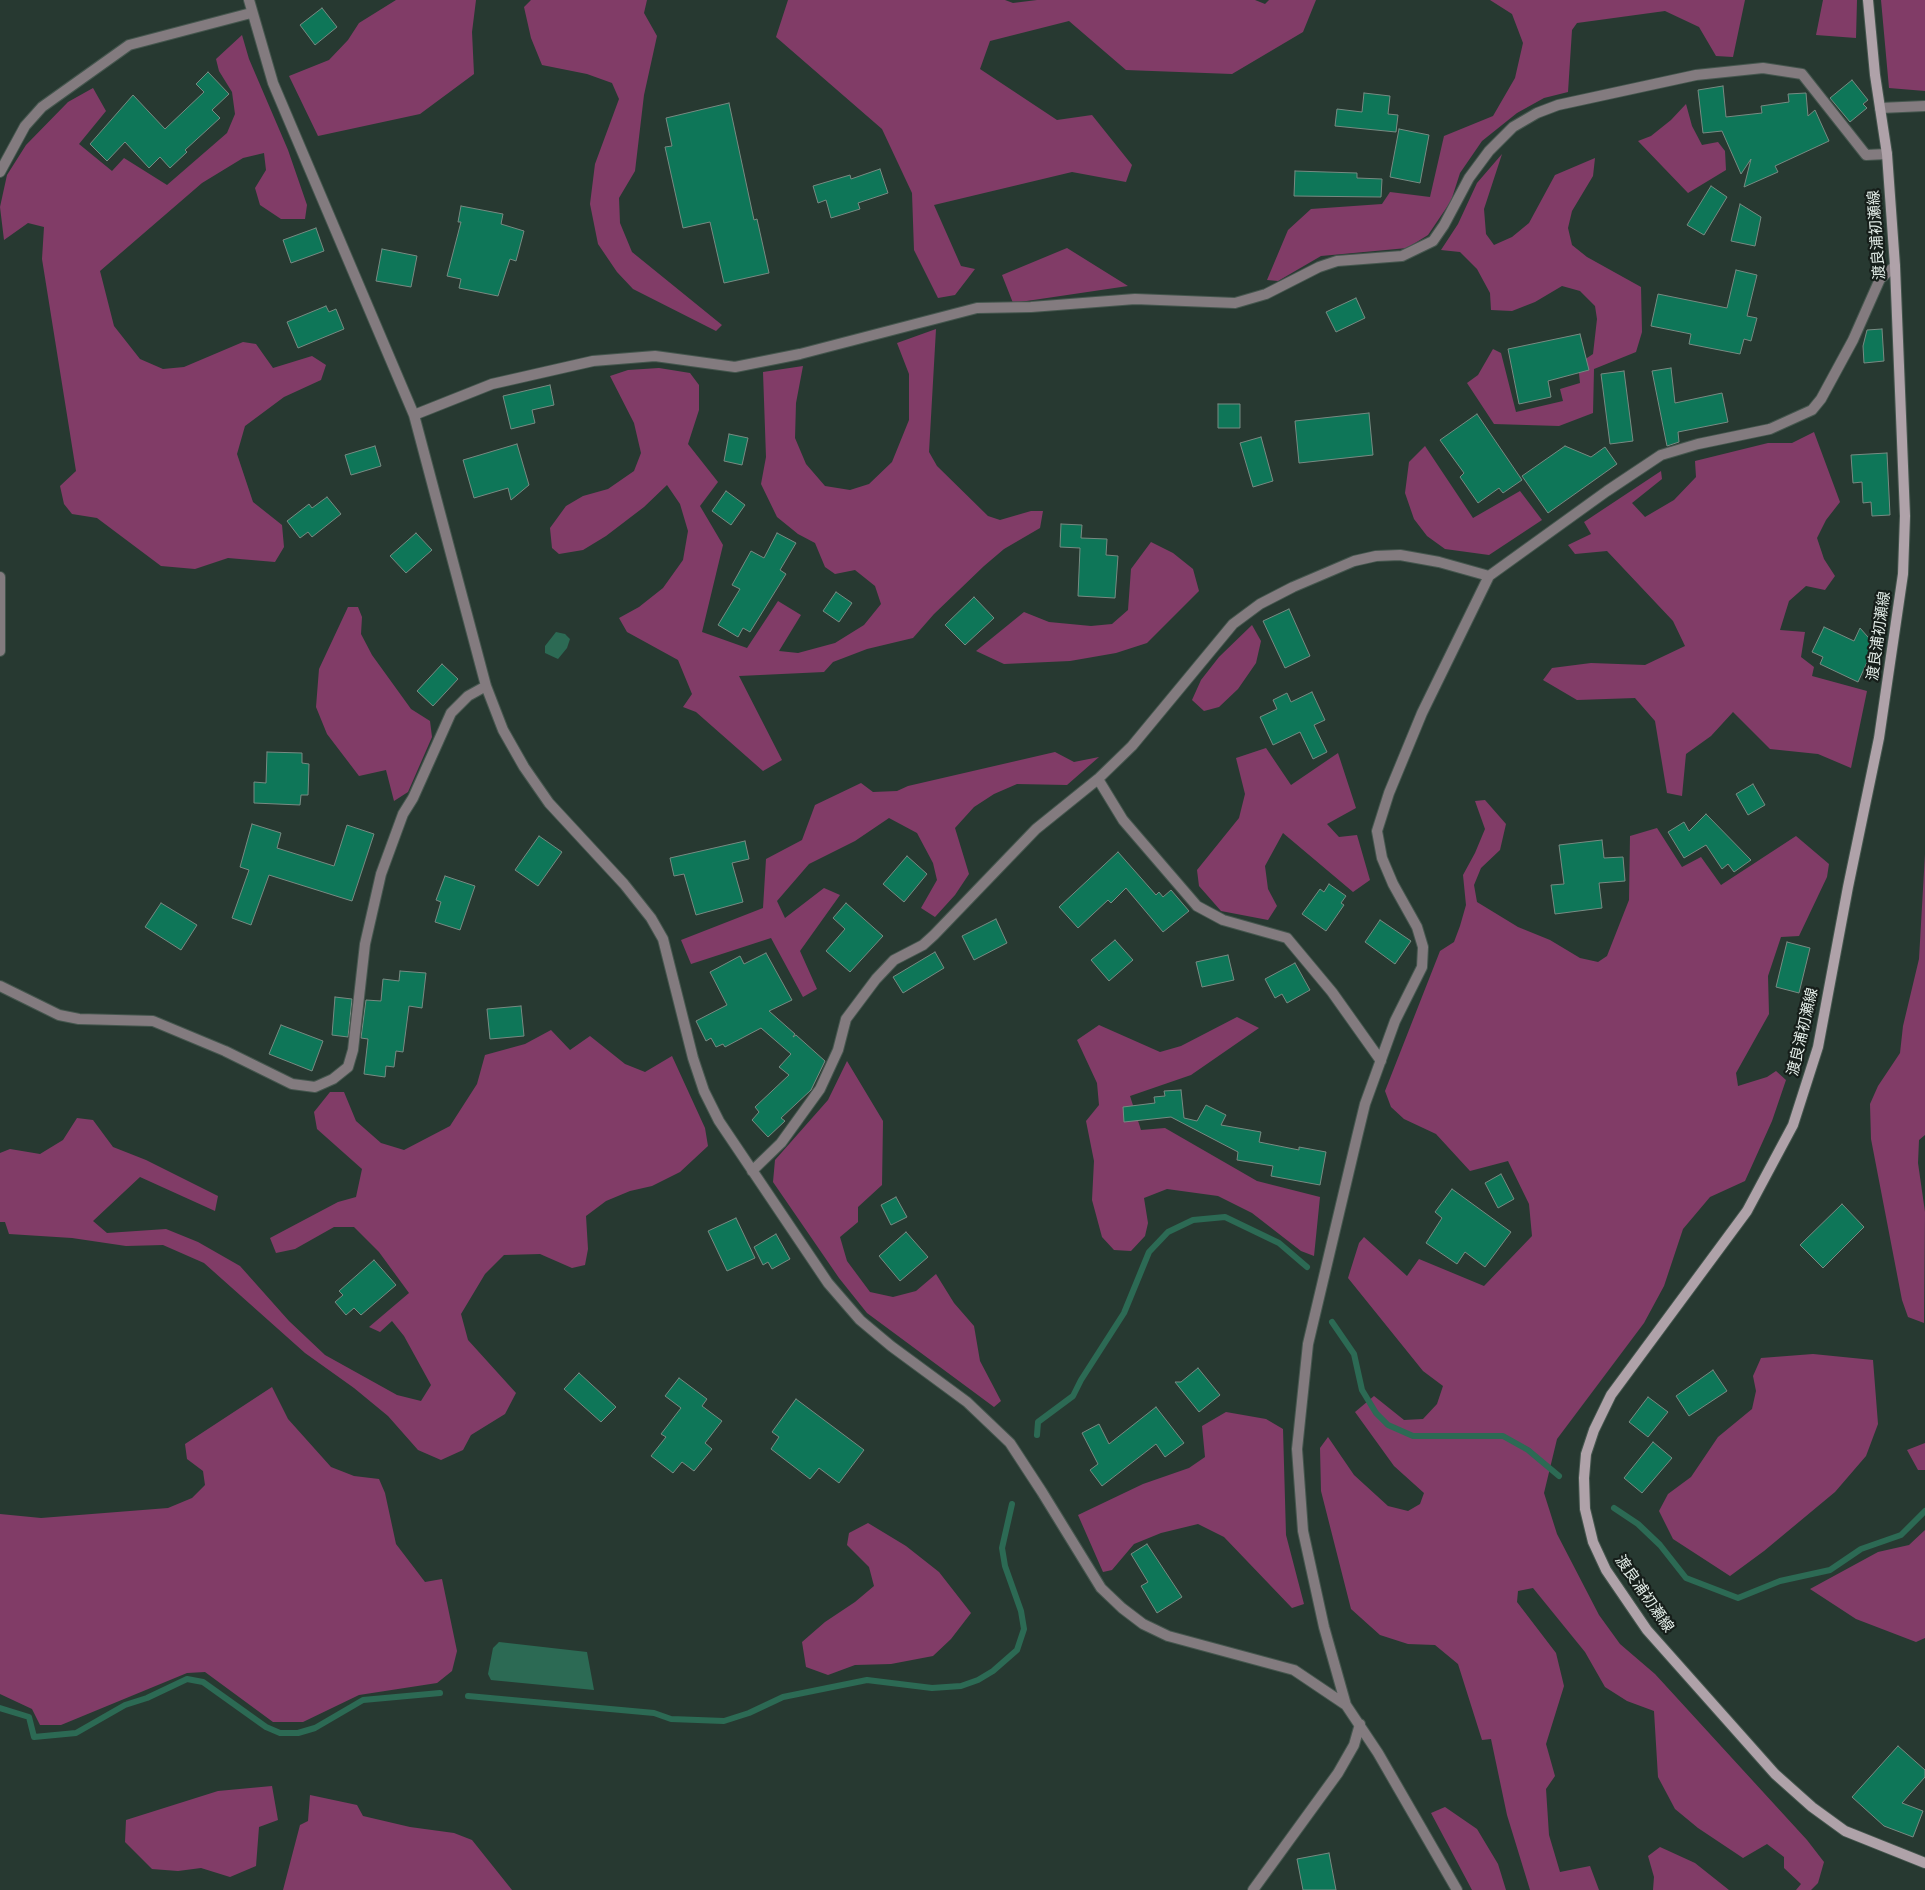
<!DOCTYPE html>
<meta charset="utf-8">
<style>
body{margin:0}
canvas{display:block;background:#273931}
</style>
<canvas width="1925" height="1890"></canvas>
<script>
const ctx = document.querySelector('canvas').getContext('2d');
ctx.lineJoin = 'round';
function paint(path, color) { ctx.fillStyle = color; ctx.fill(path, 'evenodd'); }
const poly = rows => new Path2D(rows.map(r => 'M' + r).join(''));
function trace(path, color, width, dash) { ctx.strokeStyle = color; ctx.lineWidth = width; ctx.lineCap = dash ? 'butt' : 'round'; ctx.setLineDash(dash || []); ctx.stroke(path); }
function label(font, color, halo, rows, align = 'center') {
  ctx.font = font + ' Merriweather,"Noto Sans JP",serif'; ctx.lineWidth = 4.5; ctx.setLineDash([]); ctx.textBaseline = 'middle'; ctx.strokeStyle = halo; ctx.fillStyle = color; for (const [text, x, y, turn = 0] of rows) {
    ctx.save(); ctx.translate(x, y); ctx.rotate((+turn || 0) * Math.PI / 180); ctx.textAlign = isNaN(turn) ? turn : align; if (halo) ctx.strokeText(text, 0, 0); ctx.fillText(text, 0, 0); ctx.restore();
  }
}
paint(poly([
 [396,0,476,0,472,32,474,74,420,114,318,136,289,76,329,60,348,40,359,23],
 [531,0,647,0,644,13,657,36,644,95,635,171,619,198,620,223,632,252,722,325,716,331,633,289,617,272,598,244,590,204,595,164,619,99,612,83,587,74,542,65,531,38,524,7],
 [788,0,1005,0,1013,3,1037,0,1255,0,1265,4,1269,0,1316,0,1303,32,1232,74,1126,70,1069,21,990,41,980,69,1057,120,1092,115,1132,165,1126,182,1072,172,934,205,961,266,975,269,955,295,938,298,914,250,912,193,882,129,776,37],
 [1490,0,1745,0,1733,57,1716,56,1699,27,1665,11,1577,23,1572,30,1568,92,1544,98,1517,113,1482,141,1460,173,1451,201,1428,235,1407,248,1321,256,1278,281,1267,280,1288,230,1311,209,1382,204,1390,192,1430,197,1444,136,1493,116,1515,78,1523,43,1512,14],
 [1823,0,1857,0,1856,38,1816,35],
 [1881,0,1925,0,1925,91,1889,88],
 [242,35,249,59,288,150,307,205,305,219,281,219,260,205,255,188,266,170,264,153,243,158,202,183,100,271,114,326,140,359,163,369,184,367,243,342,256,344,273,368,312,356,326,365,321,380,284,397,245,426,237,454,253,502,282,525,284,547,275,562,228,558,195,569,161,566,97,518,72,514,64,504,60,486,76,471,42,259,44,227,28,223,4,240,0,207,7,175,26,145,68,102,93,88,106,111,79,144,112,171,124,158,167,185,227,133,235,114,232,92,219,71,216,59],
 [1686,104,1692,126,1702,145,1718,142,1725,151,1726,170,1688,193,1638,141,1651,136,1671,120],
 [1502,154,1484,209,1486,234,1494,245,1512,237,1529,223,1555,175,1595,158,1593,176,1572,211,1568,228,1572,245,1587,257,1641,287,1642,332,1636,352,1594,369,1593,413,1559,426,1494,424,1467,383,1478,375,1493,349,1501,353,1516,412,1563,401,1560,389,1580,383,1578,364,1593,354,1597,319,1595,306,1580,291,1562,286,1535,302,1512,311,1491,310,1490,293,1477,269,1460,252,1441,250,1458,224,1477,183],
 [1067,248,1128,286,1013,303,1002,275],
 [936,329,929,452,937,466,988,516,1000,520,1031,511,1043,511,1040,528,1004,549,984,566,934,614,913,638,867,649,833,662,824,672,739,676,782,760,763,771,696,712,683,707,692,694,678,660,627,632,619,618,639,607,663,588,683,560,688,531,680,504,667,485,644,507,606,536,583,550,559,554,552,548,550,528,566,506,583,496,608,489,634,471,641,453,634,423,610,376,628,370,659,368,690,373,699,385,699,410,688,444,718,482,700,506,723,545,702,632,747,648,778,601,801,615,779,651,798,653,835,643,864,625,881,604,875,586,855,570,835,574,825,567,815,543,798,534,777,517,761,484,766,457,763,372,803,366,796,403,795,438,806,464,825,486,850,490,869,484,892,462,909,420,909,374,897,343],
 [1814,432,1840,502,1826,520,1817,538,1824,559,1835,576,1825,590,1806,586,1789,601,1780,630,1805,632,1801,657,1814,667,1812,676,1867,691,1851,768,1818,754,1770,749,1733,712,1711,736,1686,754,1682,796,1667,793,1655,721,1635,698,1577,700,1543,680,1552,668,1591,663,1645,665,1685,646,1673,621,1607,551,1575,554,1568,545,1591,534,1584,522,1661,471,1662,479,1632,503,1645,517,1674,500,1696,477,1695,461,1768,443,1792,443],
 [1425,446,1473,518,1520,491,1542,520,1489,555,1445,549,1427,536,1414,519,1405,493,1409,462],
 [1151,542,1173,553,1193,569,1199,591,1147,643,1116,653,1070,661,1004,664,976,651,1024,612,1049,622,1091,626,1112,624,1128,610,1131,569],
 [348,607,358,607,362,617,361,634,372,655,411,709,430,721,432,737,408,792,394,801,386,770,359,776,327,734,316,707,319,669],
 [1252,625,1261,641,1256,663,1238,689,1219,707,1204,711,1192,700,1201,680,1219,657],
 [1266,748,1291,785,1338,753,1356,808,1327,824,1339,837,1357,835,1370,880,1353,892,1283,833,1265,866,1268,889,1277,906,1268,920,1221,911,1199,886,1197,870,1239,818,1245,794,1236,758],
 [1055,752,1074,762,1099,757,1067,785,1017,784,994,794,974,807,955,828,969,874,955,895,935,917,921,908,937,880,933,863,917,833,889,818,855,841,809,864,777,901,785,918,824,888,840,895,800,951,817,989,803,997,771,938,691,964,681,940,763,908,766,859,802,840,815,805,861,783,873,792,897,791,908,786],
 [1485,800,1506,824,1500,850,1481,868,1474,885,1477,902,1518,927,1550,940,1580,958,1598,962,1607,956,1629,900,1630,836,1657,828,1682,867,1701,857,1721,885,1796,836,1829,864,1827,877,1799,936,1781,937,1768,976,1769,1014,1736,1073,1738,1086,1767,1077,1776,1071,1786,1080,1772,1121,1745,1181,1710,1197,1683,1229,1664,1286,1644,1323,1557,1439,1544,1493,1557,1534,1599,1615,1620,1644,1655,1674,1807,1840,1824,1862,1818,1883,1811,1890,1796,1890,1801,1884,1784,1868,1784,1857,1767,1844,1743,1858,1698,1828,1675,1809,1658,1777,1654,1711,1627,1701,1605,1687,1585,1652,1533,1588,1518,1591,1517,1602,1556,1653,1564,1686,1546,1744,1555,1776,1546,1789,1549,1835,1560,1872,1590,1866,1599,1890,1530,1890,1507,1815,1491,1739,1482,1740,1458,1664,1435,1645,1408,1644,1380,1635,1351,1609,1321,1491,1320,1448,1328,1437,1354,1475,1388,1506,1408,1511,1420,1504,1424,1493,1394,1466,1355,1412,1374,1396,1404,1420,1423,1419,1437,1404,1443,1386,1423,1371,1348,1278,1359,1243,1364,1237,1407,1276,1419,1259,1484,1286,1532,1236,1529,1204,1508,1161,1470,1171,1436,1134,1404,1119,1391,1107,1385,1091,1440,951,1454,942,1460,926,1466,905,1463,875,1475,853,1485,829,1475,801],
 [1925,854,1925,1135,1919,1140,1918,1163,1925,1212,1924,1323,1908,1317,1902,1300,1871,1139,1870,1104,1878,1086,1900,1053,1903,1026,1919,959],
 [1237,1017,1259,1028,1191,1075,1130,1096,1141,1130,1165,1128,1257,1181,1320,1197,1314,1256,1301,1251,1252,1213,1218,1196,1167,1189,1144,1198,1148,1223,1145,1236,1131,1251,1114,1250,1102,1237,1092,1200,1094,1161,1086,1121,1099,1105,1097,1083,1077,1040,1099,1025,1160,1052,1181,1046],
 [551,1030,570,1050,590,1036,625,1064,645,1072,672,1056,705,1128,708,1146,680,1172,652,1186,630,1191,606,1201,586,1216,588,1249,585,1265,572,1268,540,1254,504,1255,485,1274,461,1314,468,1340,516,1393,505,1414,471,1435,463,1450,441,1460,418,1450,388,1416,354,1388,305,1353,204,1263,163,1245,126,1246,72,1238,9,1234,5,1222,0,1222,0,1153,10,1149,40,1154,63,1140,77,1118,93,1120,113,1147,146,1160,218,1196,215,1211,140,1177,93,1221,107,1233,166,1229,198,1242,240,1266,289,1321,325,1355,397,1395,421,1401,431,1385,404,1336,392,1321,380,1332,369,1327,409,1293,379,1252,354,1227,334,1227,295,1249,276,1253,270,1238,338,1202,356,1197,362,1169,317,1129,314,1112,330,1092,344,1092,356,1121,381,1143,404,1150,450,1126,477,1084,485,1055,525,1044],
 [847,1061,883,1121,882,1185,858,1207,858,1222,840,1237,847,1261,870,1292,893,1297,916,1291,936,1274,954,1303,974,1326,980,1361,1001,1401,994,1407,867,1313,839,1278,773,1182,775,1160,828,1100],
 [1813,1354,1873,1360,1878,1424,1866,1456,1835,1492,1764,1551,1730,1576,1673,1539,1659,1511,1668,1494,1691,1477,1718,1437,1752,1409,1756,1391,1753,1376,1761,1358],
 [272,1387,288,1419,331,1467,354,1476,379,1479,385,1493,396,1544,425,1582,442,1579,457,1651,452,1671,437,1683,359,1695,303,1722,273,1722,205,1672,187,1673,61,1725,40,1725,32,1709,0,1694,0,1514,41,1518,168,1508,192,1498,205,1485,203,1471,187,1459,185,1444],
 [1226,1412,1266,1419,1283,1429,1286,1535,1304,1604,1292,1608,1224,1537,1198,1524,1161,1533,1134,1544,1112,1570,1103,1572,1078,1515,1143,1484,1189,1468,1205,1457,1202,1426],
 [1925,1443,1925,1470,1918,1470,1907,1450],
 [868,1523,906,1546,939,1572,971,1613,951,1639,933,1656,891,1664,855,1665,828,1675,806,1667,802,1642,825,1622,855,1602,874,1586,869,1567,847,1545,849,1533],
 [1925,1530,1925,1638,1916,1642,1856,1619,1810,1589,1878,1552,1909,1545],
 [272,1786,278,1820,259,1827,256,1866,230,1877,201,1868,178,1871,152,1869,125,1842,126,1820,218,1791],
 [310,1795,357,1805,363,1816,410,1827,454,1833,472,1840,512,1890,283,1890,300,1825,308,1821],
 [1445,1807,1477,1829,1498,1864,1506,1890,1472,1890,1431,1813],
 [1660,1847,1695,1863,1729,1890,1653,1890,1654,1877,1648,1856]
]), '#813c67');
paint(poly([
 [556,632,565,634,570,639,567,648,558,659,545,653,545,646],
 [499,1642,587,1652,594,1690,491,1680,488,1674,493,1648]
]), '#2c6a54');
trace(poly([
 [1332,1322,1354,1354,1362,1390,1376,1413,1388,1425,1413,1436,1503,1436,1528,1450,1559,1476],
 [1037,1435,1038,1422,1073,1396,1081,1380,1124,1313,1149,1252,1168,1232,1193,1220,1225,1217,1279,1243,1307,1267],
 [1614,1508,1638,1524,1660,1545,1686,1578,1738,1598,1780,1581,1830,1570,1861,1549,1901,1535,1925,1511],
 [468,1696,654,1713,671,1719,724,1721,749,1713,783,1697,867,1680,932,1688,961,1686,978,1680,993,1671,1017,1650,1024,1629,1021,1611,1005,1566,1002,1548,1012,1504],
 [0,1708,29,1717,34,1737,76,1733,125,1705,147,1698,187,1679,203,1682,266,1727,280,1733,298,1733,315,1728,363,1700,440,1693]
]), '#2c6a54', 6);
const building = poly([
 [322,8,337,27,315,45,300,25,322,8],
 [208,72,229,94,212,110,220,118,185,150,187,152,170,168,160,157,149,168,125,142,107,161,90,144,133,95,165,129,204,92,196,84,208,72],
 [1852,80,1868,100,1863,104,1867,108,1850,122,1830,98,1852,80],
 [1723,86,1726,117,1762,113,1761,106,1789,102,1788,94,1806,93,1808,116,1815,110,1829,141,1775,166,1778,172,1744,187,1751,159,1741,174,1722,131,1703,133,1698,90,1723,86],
 [1364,93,1390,96,1388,114,1398,115,1396,132,1335,126,1337,109,1362,112,1364,93],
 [729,103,754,220,757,219,769,273,724,283,710,222,683,228,665,147,672,146,666,118,729,103],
 [1399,129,1429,135,1420,183,1390,177,1399,129],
 [880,169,888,193,858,203,860,209,831,218,826,200,818,203,813,186,850,175,851,179,880,169],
 [1295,171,1357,173,1357,178,1382,179,1381,197,1294,196,1295,171],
 [1711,186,1727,197,1704,235,1687,225,1711,186],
 [1740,204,1761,217,1755,246,1731,241,1740,204],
 [461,206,503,214,501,224,524,231,516,261,510,259,498,296,459,288,461,279,447,276,461,222,458,222,461,206],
 [316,228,324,251,291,263,283,240,316,228],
 [382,249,417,256,411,287,376,281,382,249],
 [1736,270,1757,275,1747,316,1757,318,1751,341,1744,339,1740,354,1689,344,1691,334,1651,326,1658,294,1727,308,1736,270],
 [1356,298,1365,318,1336,332,1326,312,1356,298],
 [326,306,329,312,336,309,344,329,298,348,287,322,326,306],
 [1882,329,1884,361,1864,363,1863,346,1867,330,1882,329],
 [1580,334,1589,370,1548,381,1551,397,1519,404,1508,349,1580,334],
 [1671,368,1675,403,1722,393,1728,422,1678,432,1679,442,1667,446,1652,371,1671,368],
 [1624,371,1633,441,1610,444,1601,374,1624,371],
 [550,385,554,405,532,410,535,423,511,429,503,396,550,385],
 [1218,404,1240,404,1240,428,1218,428,1218,404],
 [1369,413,1373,455,1299,463,1295,421,1369,413],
 [1477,414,1522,480,1503,493,1499,488,1478,503,1460,477,1464,473,1440,440,1477,414],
 [729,434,748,438,742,465,724,461,729,434],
 [1261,437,1273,481,1253,487,1240,443,1261,437],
 [517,444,529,485,511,500,508,488,474,498,463,460,517,444],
 [375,446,381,466,351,475,345,455,375,446],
 [1565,446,1591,457,1605,447,1617,464,1548,513,1522,476,1565,446],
 [1887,453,1890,515,1872,516,1871,502,1863,503,1862,482,1853,483,1851,455,1887,453],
 [726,491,745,505,731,525,712,511,726,491],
 [327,497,341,514,312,537,308,532,300,538,287,521,309,504,312,508,327,497],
 [1061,524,1082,525,1081,538,1107,539,1106,555,1118,556,1115,598,1078,596,1080,548,1060,547,1061,524],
 [416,533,432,550,406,573,390,556,416,533],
 [777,533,796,543,780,570,786,574,750,632,743,628,738,637,718,625,740,589,732,585,751,551,764,558,777,533],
 [836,592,852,603,839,622,823,611,836,592],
 [974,597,994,618,965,645,945,625,974,597],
 [1289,609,1310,656,1285,668,1263,621,1289,609],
 [1824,627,1854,641,1860,628,1875,645,1858,682,1820,664,1823,657,1812,652,1824,627],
 [442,664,458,679,433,706,417,691,442,664],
 [1312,692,1325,720,1314,725,1327,752,1313,759,1300,732,1273,745,1260,717,1277,709,1273,700,1287,693,1291,702,1312,692],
 [267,752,302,753,302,763,309,764,308,795,301,795,300,805,254,803,254,782,266,783,267,752],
 [1753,784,1765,805,1748,815,1736,794,1753,784],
 [1706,814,1751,860,1734,872,1728,864,1722,869,1706,845,1684,858,1668,832,1684,822,1689,831,1706,814],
 [252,824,281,833,277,848,334,866,347,825,374,834,352,901,269,875,251,925,232,918,249,870,240,867,252,824],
 [539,836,562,852,538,886,515,870,539,836],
 [1602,840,1604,858,1623,857,1625,881,1599,883,1602,908,1555,914,1551,885,1564,884,1559,845,1602,840],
 [745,841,749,859,732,863,743,902,696,915,684,874,674,876,670,858,745,841],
 [1118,852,1156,895,1159,892,1163,897,1171,890,1189,911,1163,932,1126,888,1111,903,1108,900,1078,928,1059,907,1118,852],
 [907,856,927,874,904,902,883,884,907,856],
 [445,876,475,886,460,930,435,922,441,902,436,900,445,876],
 [1329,884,1346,896,1341,903,1344,905,1326,931,1302,914,1320,889,1324,892,1329,884],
 [161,903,197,925,181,950,145,927,161,903],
 [846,903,883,936,850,972,826,951,845,929,833,918,846,903],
 [996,919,1007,943,974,960,962,936,996,919],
 [1380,920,1411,941,1395,964,1365,942,1380,920],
 [1115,940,1133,960,1109,981,1091,960,1115,940],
 [1787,942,1810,948,1799,993,1776,987,1787,942],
 [935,952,944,968,903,993,893,977,935,952],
 [766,953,792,1000,769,1011,795,1034,793,1037,796,1035,825,1061,811,1090,781,1118,785,1121,768,1137,752,1120,759,1112,755,1107,789,1075,779,1067,791,1054,761,1028,725,1047,723,1044,716,1047,711,1038,706,1041,696,1021,727,1005,710,972,740,956,744,964,766,953],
 [1228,955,1234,980,1202,987,1196,962,1228,955],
 [1295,963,1310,990,1287,1003,1282,994,1275,998,1265,979,1295,963],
 [400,971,426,973,422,1008,409,1006,403,1052,396,1051,394,1067,386,1066,385,1077,364,1074,368,1039,361,1038,366,1000,381,1001,383,979,399,981,400,971],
 [335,997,352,999,348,1037,332,1035,335,997],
 [521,1006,524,1036,490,1039,487,1009,521,1006],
 [281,1025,323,1041,312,1071,269,1054,281,1025],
 [1181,1090,1184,1118,1197,1121,1206,1105,1226,1115,1221,1125,1261,1132,1259,1142,1299,1150,1299,1147,1326,1152,1320,1185,1271,1176,1273,1166,1237,1160,1238,1152,1171,1117,1124,1122,1123,1107,1155,1103,1154,1097,1165,1096,1164,1091,1181,1090],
 [1501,1174,1514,1199,1498,1208,1485,1183,1501,1174],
 [1452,1189,1511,1232,1485,1267,1465,1252,1457,1264,1426,1243,1442,1218,1435,1212,1452,1189],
 [896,1197,907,1217,891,1225,881,1205,896,1197],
 [1842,1204,1864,1227,1823,1268,1800,1245,1842,1204],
 [736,1218,755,1258,727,1271,708,1231,736,1218],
 [906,1232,928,1257,900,1281,879,1256,906,1232],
 [776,1234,790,1259,772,1269,768,1262,763,1265,754,1247,776,1234],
 [374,1260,396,1285,361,1315,354,1308,346,1315,335,1302,343,1295,339,1291,374,1260],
 [1198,1368,1220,1395,1199,1412,1175,1382,1181,1382,1198,1368],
 [1713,1370,1727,1391,1689,1416,1676,1396,1713,1370],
 [579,1373,616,1407,601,1422,564,1389,579,1373],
 [679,1378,707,1399,702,1406,722,1421,705,1443,712,1449,694,1471,682,1462,673,1473,651,1456,666,1437,661,1434,681,1408,665,1396,679,1378],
 [1648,1397,1668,1412,1648,1437,1629,1422,1648,1397],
 [796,1399,864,1450,839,1483,819,1468,810,1479,771,1449,779,1437,772,1432,796,1399],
 [1156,1407,1184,1443,1165,1457,1156,1444,1102,1486,1090,1470,1098,1464,1082,1433,1099,1424,1109,1444,1156,1407],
 [1653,1442,1672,1458,1642,1493,1624,1478,1653,1442],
 [1147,1544,1182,1597,1157,1613,1141,1586,1148,1582,1131,1554,1147,1544],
 [1898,1746,1925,1770,1925,1777,1902,1803,1923,1811,1913,1837,1884,1826,1852,1797,1898,1746],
 [1329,1853,1336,1890,1303,1890,1297,1859,1329,1853]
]);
paint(building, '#0e7658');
trace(building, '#778a82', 1);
const minor = poly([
 [249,0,273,83,414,415,486,686,503,730,524,767,549,803,624,884,651,918,663,939,693,1058,704,1091,719,1121,828,1283,860,1320,891,1346,967,1402,1010,1443,1042,1492,1101,1588,1122,1608,1143,1624,1168,1636,1294,1670,1346,1705,1378,1753,1457,1890],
 [1880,108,1925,106],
 [0,172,25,126,42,107,129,45,251,13],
 [414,415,492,384,593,361,655,356,735,367,800,354,977,308,1031,307,1135,299,1235,303,1266,294,1319,267,1337,261,1402,256,1433,241,1444,225,1469,178,1489,151,1513,127,1537,113,1558,105,1696,75,1763,68,1802,74,1866,155,1887,154],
 [0,577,0,651],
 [1098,779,1123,820,1197,906,1223,920,1287,938,1332,992,1381,1061],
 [0,986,59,1015,79,1019,153,1021,225,1051,292,1084,315,1087,333,1079,348,1067,353,1050,365,944,381,874,403,814,413,798,451,713,468,696,486,686],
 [752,1171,781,1143,820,1089,838,1050,846,1019,876,979,894,960,923,945,934,935,1036,829,1098,779,1132,746,1233,624,1260,604,1293,587,1354,561,1376,556,1400,555,1439,562,1489,576],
 [1346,1705,1324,1627,1303,1531,1297,1449,1308,1344,1357,1137,1365,1104,1395,1021,1422,967,1423,947,1417,927,1393,884,1382,858,1377,831,1389,793,1422,713,1489,576,1607,491,1661,455,1698,444,1770,429,1812,410,1821,399,1853,340,1880,279,1895,266],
 [1253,1890,1338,1773,1354,1745,1360,1724]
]);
const secondary = poly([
 [1868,0,1875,75,1887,154,1895,266,1905,516,1903,574,1879,738,1848,887,1818,1047,1793,1125,1747,1211,1611,1395,1594,1430,1586,1454,1584,1478,1585,1509,1593,1542,1606,1570,1647,1630,1775,1774,1812,1807,1845,1831,1925,1863]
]);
trace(minor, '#45564e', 12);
trace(secondary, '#45564e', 12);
trace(minor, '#837b7f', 10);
trace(secondary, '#afa2a9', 10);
label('15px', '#e3ede8', '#161e1a', [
 ["渡良浦初瀬線",1877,235,-94],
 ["渡良浦初瀬線",1879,636,-82],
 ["渡良浦初瀬線",1803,1032,-77],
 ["渡良浦初瀬線",1644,1594,55]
]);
</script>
